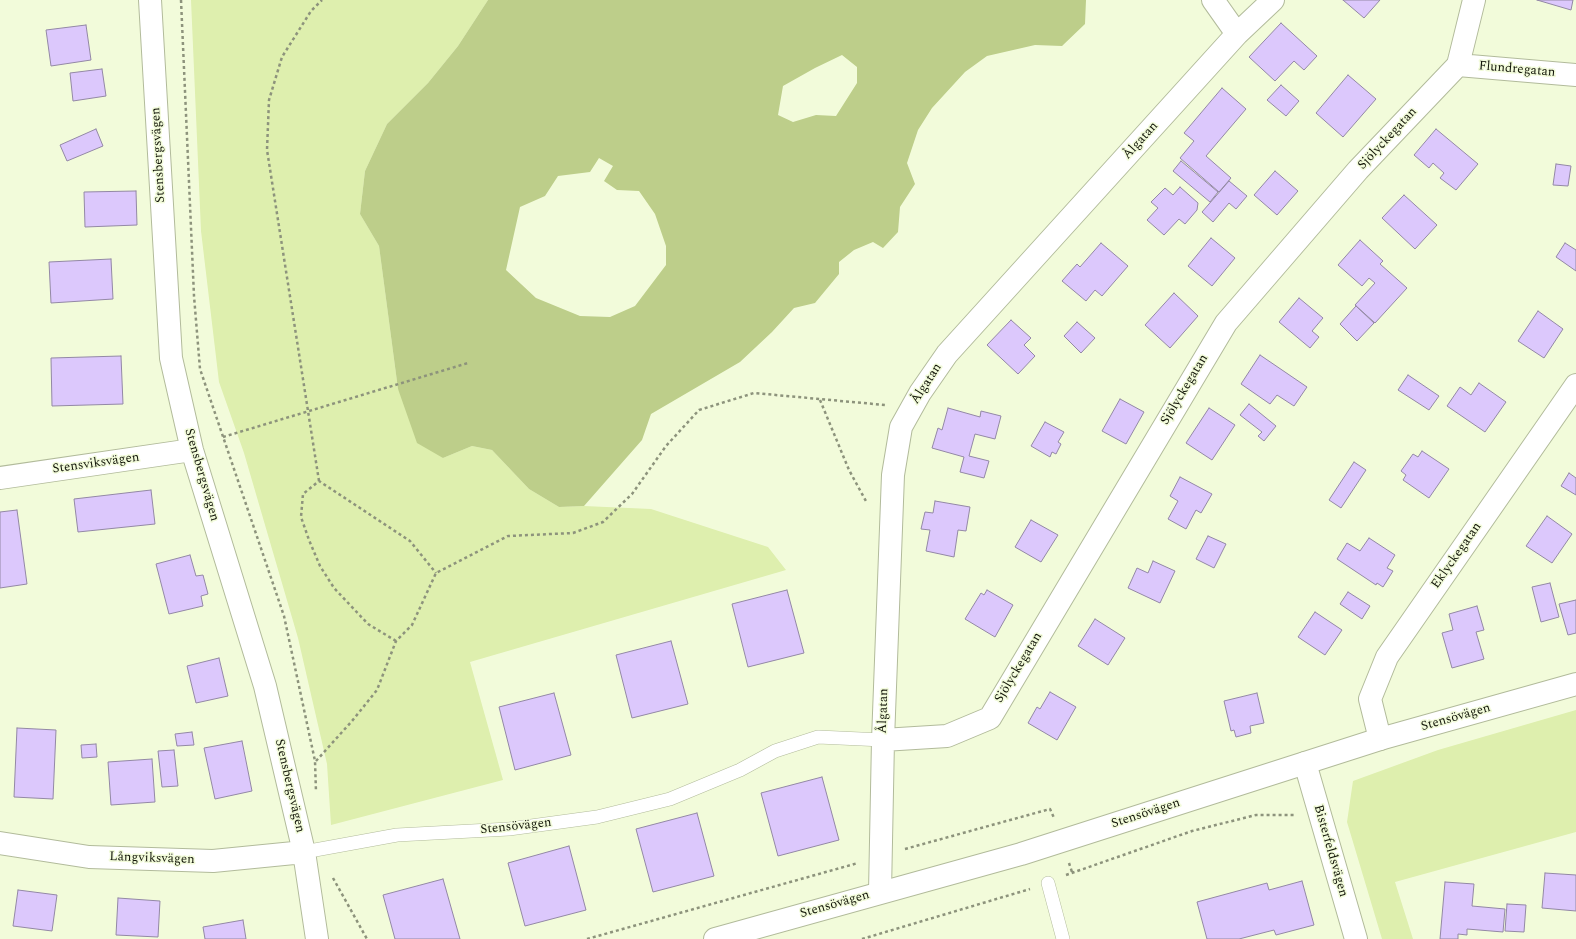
<!DOCTYPE html>
<meta charset="utf-8">
<style>
body{margin:0}
canvas{display:block;background:#f2fbda}
</style>
<canvas width="1576" height="939"></canvas>
<script>
const ctx = document.querySelector('canvas').getContext('2d');
ctx.lineJoin = 'round';
function paint(path, color) { ctx.fillStyle = color; ctx.fill(path, 'evenodd'); }
const poly = rows => new Path2D(rows.map(r => 'M' + r).join(''));
function trace(path, color, width, dash) { ctx.strokeStyle = color; ctx.lineWidth = width; ctx.lineCap = dash ? 'butt' : 'round'; ctx.setLineDash(dash || []); ctx.stroke(path); }
function label(font, color, halo, rows, align = 'center') {
  ctx.font = font + ' Spectral,serif'; ctx.lineWidth = 3; ctx.setLineDash([]); ctx.textBaseline = 'middle'; ctx.strokeStyle = halo; ctx.fillStyle = color; for (const [text, x, y, turn = 0] of rows) {
    ctx.save(); ctx.translate(x, y); ctx.rotate((+turn || 0) * Math.PI / 180); ctx.textAlign = isNaN(turn) ? turn : align; if (halo) ctx.strokeText(text, 0, 0); ctx.fillText(text, 0, 0); ctx.restore();
  }
}
paint(poly([
 [191,0,488,0,458,46,428,83,387,124,365,171,360,214,379,246,398,389,443,458,472,446,492,450,529,489,559,507,584,506,651,509,768,547,786,570,470,662,503,780,331,825,327,764,298,638,244,453,219,382,201,231],
 [1576,710,1576,832,1395,882,1413,939,1382,939,1347,822,1353,781,1438,750]
]), '#deefae');
paint(poly([
 [488,0,1086,0,1085,24,1062,46,1035,45,987,56,965,72,932,108,918,130,907,163,915,184,900,207,898,232,883,248,873,242,854,250,839,262,839,274,815,303,794,308,772,332,740,362,651,414,642,440,584,506,559,507,529,489,492,450,472,446,443,458,417,443,398,389,379,246,360,214,365,171,387,124,428,83,458,46],
 [842,55,857,67,857,83,836,116,816,115,793,122,778,115,783,86,815,68],
 [599,158,613,166,604,181,617,190,639,191,655,214,666,246,666,265,635,306,610,317,580,316,536,298,506,270,520,207,545,196,558,176,590,172]
]), '#bdce8a');
const building = poly([
 [1343,0,1380,0,1364,18,1343,0],
 [1537,0,1573,0,1571,10,1537,0],
 [1281,23,1317,56,1304,70,1294,61,1275,81,1249,57,1281,23],
 [86,25,91,60,51,66,46,30,86,25],
 [102,69,106,96,73,101,70,73,102,69],
 [1348,75,1376,99,1343,137,1316,113,1348,75],
 [1281,85,1299,101,1286,116,1267,100,1281,85],
 [1222,88,1246,109,1206,156,1231,178,1219,192,1180,158,1194,141,1184,133,1222,88],
 [96,129,103,146,67,161,60,145,96,129],
 [1436,129,1478,164,1456,190,1440,178,1444,173,1433,163,1429,168,1414,155,1436,129],
 [1181,161,1218,192,1210,202,1173,171,1181,161],
 [1556,164,1571,166,1568,186,1553,185,1556,164],
 [1275,171,1298,191,1277,215,1254,195,1275,171],
 [1229,181,1247,196,1236,209,1229,203,1213,222,1202,212,1229,181],
 [1180,187,1198,203,1197,210,1185,224,1179,219,1164,235,1147,220,1158,208,1151,202,1165,188,1173,195,1180,187],
 [136,191,137,225,85,227,84,192,136,191],
 [1404,195,1437,225,1415,249,1382,218,1404,195],
 [1211,238,1235,258,1212,286,1188,266,1211,238],
 [1360,240,1383,261,1380,264,1407,288,1375,323,1355,305,1375,283,1369,278,1362,286,1338,265,1360,240],
 [1101,243,1128,266,1102,296,1095,290,1086,301,1062,281,1077,264,1080,267,1101,243],
 [1565,243,1576,250,1576,271,1556,257,1565,243],
 [111,259,113,299,51,303,49,262,111,259],
 [1174,293,1198,316,1170,348,1145,325,1174,293],
 [1299,298,1323,318,1312,331,1319,337,1310,348,1279,322,1299,298],
 [1356,306,1374,323,1357,341,1340,324,1356,306],
 [1538,311,1563,329,1544,358,1518,341,1538,311],
 [1011,320,1031,338,1024,345,1035,356,1018,374,987,345,1011,320],
 [1077,322,1095,338,1081,353,1064,336,1077,322],
 [1260,355,1307,387,1294,406,1277,395,1270,404,1241,384,1260,355],
 [121,356,123,404,52,406,51,358,121,356],
 [1408,375,1439,396,1429,410,1398,390,1408,375],
 [1479,383,1506,402,1485,432,1447,406,1460,387,1471,395,1479,383],
 [1120,399,1144,412,1126,444,1102,431,1120,399],
 [1249,404,1276,426,1264,441,1258,436,1262,432,1240,415,1249,404],
 [948,408,980,417,981,411,1001,416,995,439,975,434,969,456,989,461,984,478,960,472,964,457,932,448,938,428,942,430,948,408],
 [1209,408,1235,425,1212,460,1186,443,1209,408],
 [1045,422,1064,432,1058,442,1061,444,1056,454,1052,452,1050,457,1031,446,1045,422],
 [1422,451,1449,469,1429,498,1403,480,1406,475,1401,471,1413,454,1418,457,1422,451],
 [1354,462,1366,470,1341,508,1329,500,1354,462],
 [1569,473,1576,478,1576,495,1561,486,1569,473],
 [1180,477,1212,494,1201,513,1196,510,1186,529,1168,519,1178,501,1170,496,1180,477],
 [151,490,155,524,78,532,74,499,151,490],
 [935,501,970,507,966,531,958,530,954,557,926,551,930,530,921,529,925,512,933,513,935,501],
 [17,510,27,584,0,588,0,512,17,510],
 [1547,516,1572,534,1552,563,1526,546,1547,516],
 [1031,520,1058,535,1041,562,1015,547,1031,520],
 [1208,536,1226,544,1214,568,1196,559,1208,536],
 [1369,538,1395,555,1387,568,1393,571,1383,587,1377,583,1376,585,1337,559,1347,543,1360,551,1369,538],
 [190,555,196,576,203,575,208,594,201,596,203,606,169,614,156,564,190,555],
 [1153,561,1175,571,1160,603,1128,588,1137,568,1148,573,1153,561],
 [1550,583,1559,617,1541,622,1532,587,1550,583],
 [787,590,804,653,748,667,732,604,787,590],
 [987,590,1013,605,995,637,965,619,981,593,984,595,987,590],
 [1348,592,1370,606,1362,619,1340,604,1348,592],
 [1576,600,1576,633,1568,635,1559,604,1576,600],
 [1477,606,1484,630,1476,632,1484,659,1452,668,1442,633,1453,630,1449,614,1477,606],
 [1315,612,1342,630,1325,655,1298,637,1315,612],
 [1095,619,1125,638,1108,665,1078,646,1095,619],
 [671,641,688,704,632,718,616,655,671,641],
 [219,658,228,696,196,703,187,666,219,658],
 [1050,692,1076,707,1057,740,1028,723,1037,707,1040,709,1050,692],
 [554,693,571,755,515,770,499,707,554,693],
 [1257,693,1264,723,1250,726,1251,733,1236,737,1234,730,1231,731,1224,701,1257,693],
 [17,728,56,730,53,799,14,797,17,728],
 [192,732,194,745,177,746,175,734,192,732],
 [242,741,252,791,215,799,204,748,242,741],
 [96,744,97,757,82,758,81,745,96,744],
 [174,750,178,786,162,787,158,751,174,750],
 [152,759,155,802,111,805,108,762,152,759],
 [822,777,839,840,778,856,761,793,822,777],
 [697,813,714,876,653,892,636,829,697,813],
 [569,846,586,910,525,926,508,863,569,846],
 [1545,873,1576,875,1576,911,1542,908,1545,873],
 [443,879,460,939,395,939,383,895,443,879],
 [1302,881,1314,925,1276,935,1274,930,1239,939,1207,939,1197,902,1267,883,1269,890,1302,881],
 [1445,882,1474,884,1472,906,1505,909,1503,932,1467,929,1467,935,1458,934,1458,939,1440,939,1445,882],
 [18,890,57,895,52,931,13,926,18,890],
 [118,898,160,901,158,937,116,935,118,898],
 [1507,904,1526,905,1524,932,1505,931,1507,904],
 [243,920,246,939,205,939,203,927,243,920]
]);
paint(building, '#dcc8fc');
trace(building, '#9388a5', 1);
const lane = poly([
 [304,852,397,835,509,829,597,817,670,799,740,770,775,751,818,737,883,740],
 [1048,883,1063,939]
]);
const street = poly([
 [150,0,171,358,192,450,265,686,304,852,317,939],
 [1213,0,1237,34],
 [1458,65,1576,75],
 [0,478,192,450],
 [1380,739,1370,699,1387,657,1576,385],
 [883,740,947,736,990,718,1226,323,1358,170,1458,65,1474,0],
 [1305,763,1356,939],
 [0,843,89,857,213,861,304,852],
 [880,892,883,740,893,475,901,427,920,393,947,354,1237,34,1273,0]
]);
const secondary = poly([
 [715,939,1021,854,1380,739,1576,684]
]);
trace(lane, '#b2bb9b', 14);
trace(street, '#b2bb9b', 24);
trace(secondary, '#b2bb9b', 24);
trace(poly([
 [181,0,194,296,200,369,284,616,315,761,316,792],
 [820,400,849,470,867,503],
 [223,437,468,363],
 [319,481,267,150,269,100,282,57,311,11,322,0],
 [396,641,368,624,334,588,320,566,309,540,301,517,303,494,319,481,410,541,436,573],
 [316,761,352,721,377,690,396,641,412,625,436,573,508,536,573,533,603,522,632,494,666,446,699,410,754,393,885,405],
 [905,849,1050,809,1054,818],
 [1069,863,1072,872],
 [1066,875,1192,831,1256,815,1295,815],
 [333,878,367,939],
 [587,939,858,863],
 [862,939,1030,889]
]), '#8d937c', 2.5, [3, 3]);
trace(lane, '#fff', 13);
trace(street, '#fff', 22);
trace(secondary, '#fff', 22);
label('13px', '#111408', '#f2fbda', [
 ["Flundregatan",1517,70,5],
 ["Sjölyckegatan",1388,139,-47],
 ["Ålgatan",1141,141,-48],
 ["Stensbergsvägen",159,155,-93],
 ["Ålgatan",927,384,-57],
 ["Sjölyckegatan",1185,390,-59],
 ["Stensviksvägen",96,464,-8],
 ["Stensbergsvägen",201,475,74],
 ["Eklyckegatan",1457,556,-55],
 ["Sjölyckegatan",1019,668,-59],
 ["Ålgatan",884,711,-88],
 ["Stensövägen",1456,718,-16],
 ["Stensbergsvägen",289,786,77],
 ["Stensövägen",1146,814,-18],
 ["Stensövägen",516,827,-6],
 ["Bisterfeldsvägen",1330,851,74],
 ["Långviksvägen",152,859,2],
 ["Stensövägen",835,905,-16]
]);
</script>
